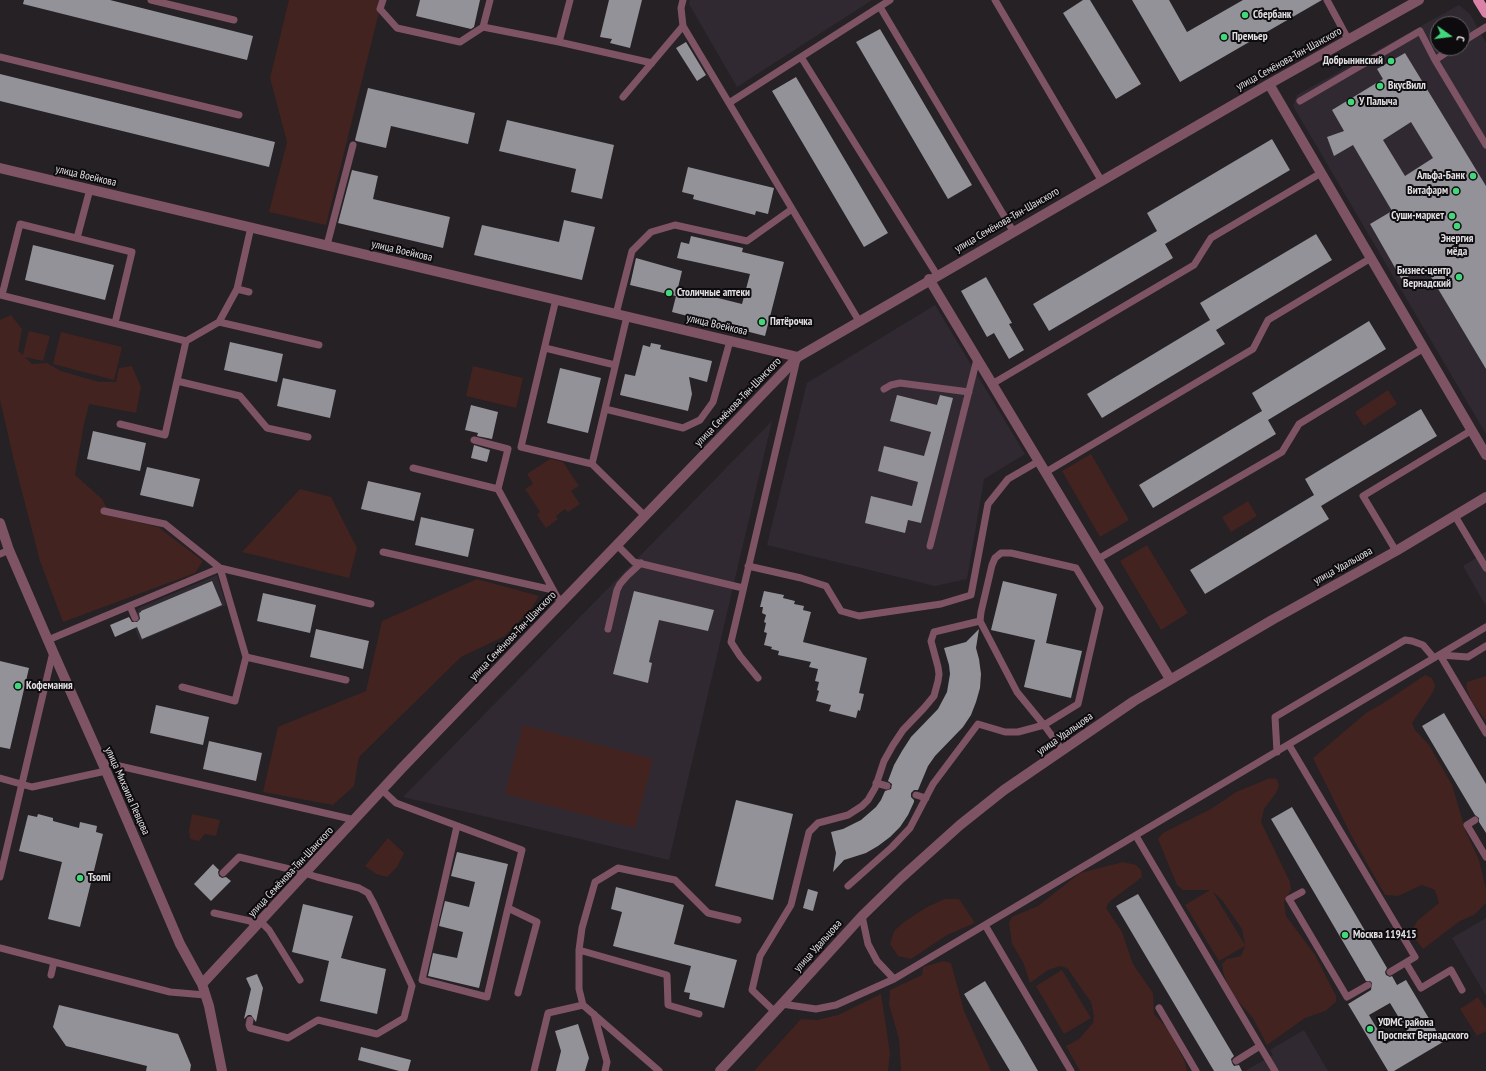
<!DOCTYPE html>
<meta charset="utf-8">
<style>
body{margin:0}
#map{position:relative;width:1486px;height:1071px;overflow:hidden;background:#252125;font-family:"PT Sans Narrow",sans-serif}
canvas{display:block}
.north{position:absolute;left:1430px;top:16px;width:40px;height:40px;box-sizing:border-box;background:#0d0b0d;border:1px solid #626062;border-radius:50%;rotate:104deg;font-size:11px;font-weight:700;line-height:16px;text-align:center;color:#e1dfe2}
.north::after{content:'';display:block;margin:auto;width:14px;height:18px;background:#43d77b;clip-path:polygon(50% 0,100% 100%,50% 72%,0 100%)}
</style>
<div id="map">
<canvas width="1486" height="1071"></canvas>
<div class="north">С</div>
</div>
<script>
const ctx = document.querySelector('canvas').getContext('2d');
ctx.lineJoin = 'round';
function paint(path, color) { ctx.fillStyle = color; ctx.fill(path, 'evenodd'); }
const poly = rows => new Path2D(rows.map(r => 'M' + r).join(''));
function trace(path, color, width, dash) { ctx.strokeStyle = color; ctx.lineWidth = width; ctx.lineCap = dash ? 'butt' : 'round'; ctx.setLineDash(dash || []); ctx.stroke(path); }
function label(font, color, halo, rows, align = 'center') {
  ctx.font = font + ' "PT Sans Narrow",sans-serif'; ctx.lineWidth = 4; ctx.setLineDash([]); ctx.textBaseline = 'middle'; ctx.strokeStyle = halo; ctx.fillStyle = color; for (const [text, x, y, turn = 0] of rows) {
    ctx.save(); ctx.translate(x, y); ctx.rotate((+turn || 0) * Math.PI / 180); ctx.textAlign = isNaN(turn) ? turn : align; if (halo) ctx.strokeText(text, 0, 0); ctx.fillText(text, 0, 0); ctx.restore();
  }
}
paint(poly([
 [690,0,872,0,737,87,689,4],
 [1459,5,1470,14,1486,43,1486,434,1293,106,1297,95],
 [1438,24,1462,24,1462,48,1438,48],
 [935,305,1025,454,984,479,967,579,935,586,767,545,807,383],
 [772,421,669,860,403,797,634,562],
 [1486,552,1486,606,1463,566],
 [217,575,226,605,140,641,133,624,139,608],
 [1486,918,1486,996,1452,938],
 [1304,1030,1328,1071,1245,1071,1273,1055,1270,1050]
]), '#302932');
paint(poly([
 [289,0,382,0,326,225,269,212,287,142,270,78],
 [11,315,22,329,18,351,23,355,29,331,50,336,43,361,25,357,32,364,47,363,61,371,99,382,116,382,119,368,132,366,141,387,136,413,89,404,84,424,75,475,102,499,111,516,158,527,203,561,195,573,63,622,40,561,15,465,0,400,0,320],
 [61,332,122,347,114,380,53,364],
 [473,366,523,378,516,408,466,396],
 [1388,390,1397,404,1364,426,1355,412],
 [1091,454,1129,520,1100,537,1062,471],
 [550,459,563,462,579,486,571,491,580,504,568,512,565,509,556,516,558,519,546,528,537,515,540,512,525,489,533,484,527,474],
 [300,489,331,497,357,548,349,578,242,552],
 [1248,501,1257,516,1231,532,1222,517],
 [1147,545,1188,613,1161,630,1120,561],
 [477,579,539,596,531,609,505,636,461,657,359,757,354,786,333,805,263,792,278,727,366,691,382,621],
 [1425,675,1432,678,1435,685,1433,692,1412,723,1415,730,1429,745,1452,785,1466,832,1479,860,1486,889,1486,903,1474,915,1460,921,1423,949,1411,933,1417,921,1439,903,1435,890,1422,885,1398,896,1385,895,1352,837,1313,758,1366,713,1385,702],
 [1486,676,1486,721,1472,702,1466,687,1467,682],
 [523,725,653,759,635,828,505,794],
 [1270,778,1277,779,1279,786,1276,793,1264,809,1261,822,1290,882,1291,890,1284,902,1286,916,1315,955,1336,996,1336,1002,1325,1011,1305,1018,1267,1045,1253,1018,1229,991,1223,971,1222,964,1227,959,1241,956,1245,946,1219,961,1185,905,1210,890,1183,890,1177,885,1158,839,1163,833,1211,809,1236,792],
 [1213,892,1222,900,1242,929,1245,945],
 [192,814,220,820,216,836,205,834,199,841,190,839,189,830],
 [388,838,404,853,397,867,387,877,376,874,365,866],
 [1123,862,1136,865,1141,870,1142,877,1109,902,1106,908,1122,932,1133,964,1153,993,1154,1014,1168,1029,1185,1062,1187,1071,1080,1071,1066,1046,1079,1039,1093,1023,1094,1016,1091,1002,1067,968,1060,966,1048,970,1030,983,1023,962,1012,944,1009,923,1012,917,1038,906,1080,873],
 [945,899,959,899,975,923,947,935,911,959,898,956,890,944,894,931,904,922,927,907],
 [944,961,951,963,964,1011,991,1071,901,1071,899,1039,889,1004,890,990,922,975,923,967],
 [1062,970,1091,1018,1064,1034,1036,986],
 [881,994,890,1053,888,1071,754,1071,801,1019,817,1020,838,1015],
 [1478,997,1486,1009,1486,1031,1477,1036,1460,1009]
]), '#42231f');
paint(poly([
 [24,0,110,0,253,36,247,60,23,4],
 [420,0,480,0,474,27,471,29,416,16],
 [609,0,642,0,630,48,610,43,612,39,600,37],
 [1083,0,1090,0,1141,84,1116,99,1063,13],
 [1132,0,1169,0,1187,32,1243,0,1322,0,1180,82],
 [880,29,972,185,948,199,856,42],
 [686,42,706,75,697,81,676,48],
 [1405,53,1486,186,1486,369,1425,267,1402,280,1370,224,1392,211,1353,145,1334,156,1327,137,1344,131,1332,110,1383,79,1377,69],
 [1411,122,1433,158,1405,176,1383,140],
 [0,74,275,142,269,167,0,101],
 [796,77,888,233,864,247,772,91],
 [368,88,475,113,468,144,391,126,386,148,356,141,355,140],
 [507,120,614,145,602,199,571,192,576,169,499,151],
 [1272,139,1290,170,1165,244,1173,258,1049,331,1033,304,1157,231,1147,213],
 [688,167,774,188,768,214,756,211,755,215,693,199,694,195,682,192],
 [352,170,378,176,373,199,450,217,443,248,338,223],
 [564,220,595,227,582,280,474,255,482,225,559,242],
 [1316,234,1332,260,1216,330,1225,344,1102,418,1087,394,1210,320,1200,303],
 [691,236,743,248,742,252,784,262,765,336,672,312,678,288,742,304,750,274,677,258,681,242,689,244],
 [33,245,114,265,105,300,25,280],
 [636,258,682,271,676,296,630,285],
 [986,277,1012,323,1009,324,1024,350,1009,359,994,333,987,337,961,291],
 [1369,321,1386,349,1268,420,1276,434,1153,508,1139,485,1262,411,1252,393],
 [230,342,283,354,277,382,224,370],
 [651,343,661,345,660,349,712,361,707,382,689,377,692,394,688,411,620,395,625,374,635,376,643,345,650,347],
 [560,368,601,378,588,433,547,423],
 [283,378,336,390,330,418,277,406],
 [897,395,937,405,940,395,953,398,921,523,908,520,905,533,865,523,871,496,912,506,918,482,878,471,884,446,924,456,931,432,890,421],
 [471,405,498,412,492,439,477,436,478,433,465,430],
 [1421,409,1437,436,1321,506,1329,519,1205,594,1190,570,1314,495,1305,479],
 [93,431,146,443,140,471,87,459],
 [474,445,490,450,487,462,471,458],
 [147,467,200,479,193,507,140,495],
 [368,481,421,493,414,521,361,509],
 [421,517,474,529,468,557,415,545],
 [212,581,222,605,142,639,137,627,115,637,110,625,129,617,132,622,137,622,140,619,139,613,141,612,141,611],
 [1003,581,1057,594,1046,643,1082,651,1071,698,1024,687,1035,640,991,630],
 [634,591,714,610,708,631,659,620,649,662,652,663,648,683,613,674],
 [764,591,784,595,783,598,795,601,794,604,804,606,803,610,811,612,803,642,867,658,859,693,864,694,860,711,858,710,856,718,829,711,831,705,816,701,819,691,817,690,819,682,815,681,818,669,809,667,811,662,778,655,779,651,771,649,772,647,764,645,767,633,764,632,766,623,764,622,766,615,762,613,763,607,760,607],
 [263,593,316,605,310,633,257,621],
 [316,629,369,641,363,669,310,657],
 [979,629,976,648,979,659,981,674,980,688,976,702,971,715,963,727,935,756,928,766,918,790,914,790,911,793,911,797,914,800,914,802,908,815,900,827,890,837,878,846,866,853,844,860,833,872,836,853,831,832,843,829,861,820,876,807,881,800,885,791,891,789,892,784,888,781,894,765,902,751,911,737,938,709,947,692,950,674,949,665,944,648,966,642],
 [0,661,29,668,10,749,0,747],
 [156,705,209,717,203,745,150,733],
 [1444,713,1486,784,1486,833,1479,822,1479,818,1475,815,1422,726],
 [209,741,262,753,256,781,203,769],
 [736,800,793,814,773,900,715,886],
 [1292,807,1387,968,1385,972,1386,975,1390,977,1392,976,1397,985,1406,980,1443,1042,1394,1071,1388,1071,1348,1004,1371,990,1372,983,1370,981,1366,981,1271,819],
 [1390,1003,1407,1031,1386,1044,1369,1015],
 [38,814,53,818,53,821,79,828,80,822,97,826,96,832,103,834,80,927,48,919,62,862,19,851,28,815,37,817],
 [457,852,508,864,479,988,428,976,433,953,457,958,463,932,439,926,445,901,469,907,475,882,451,876],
 [213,864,219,870,218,872,219,876,222,878,226,877,231,881,211,901,194,884],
 [616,887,684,905,674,944,737,960,724,1008,689,999,690,993,684,992,691,966,613,946,622,912,611,909],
 [808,889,818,892,813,911,803,908],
 [1138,894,1234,1056,1231,1059,1232,1063,1234,1066,1239,1065,1242,1071,1214,1071,1116,906],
 [303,904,353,916,341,958,386,969,377,1014,320,1001,329,961,292,952],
 [257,974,263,988,256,1022,251,1015,248,1015,244,1019,251,989,246,978],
 [985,981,1023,1045,1038,1071,1010,1071,964,994],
 [59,1005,178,1034,191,1065,190,1071,146,1071,147,1066,66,1046,53,1027],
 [578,1024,589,1058,585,1071,556,1071,561,1051,555,1031],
 [361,1047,411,1060,408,1071,399,1071,358,1060]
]), '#929298');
trace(poly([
 [151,0,234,20],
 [383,0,380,9,397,28,460,42,483,27,490,0],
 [570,0,559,42,652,63],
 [683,0,681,8,683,26,859,321],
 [995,0,1101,180],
 [1327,0,1348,39],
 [880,7,1013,231],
 [483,27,559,42],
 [1462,42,1486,27],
 [0,57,239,115],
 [801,57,937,275],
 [1435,60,1486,145],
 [623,97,683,26],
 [1300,101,1420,31,1435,60,1453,48],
 [729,103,890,0],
 [251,227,237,289,219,322,186,341,177,381,240,396,267,428,308,437],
 [77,238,90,189],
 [327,245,353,145],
 [237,289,249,292],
 [0,295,186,341],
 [2,295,20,224,132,252,115,323],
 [556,299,521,447,592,464],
 [616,314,632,251,651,232,675,225,747,241,792,209],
 [627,316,592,464,645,516],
 [219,322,319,345],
 [545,348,615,365],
 [992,384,1194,265,1211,238,1321,173],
 [884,389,891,385,900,383,969,392],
 [605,409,683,428,700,420,713,402,730,341],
 [120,424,165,435,177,381],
 [413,468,498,489,508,449,474,440],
 [1046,472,1253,349,1268,320,1371,258],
 [498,489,557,597,562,602],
 [104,511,165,524,220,568,246,657,346,680],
 [1455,516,1486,568],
 [617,545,634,562,743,588],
 [930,546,977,359],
 [1396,551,1363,496,1472,430],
 [383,552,553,590],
 [0,554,9,550],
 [1098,559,1282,452,1299,424,1424,348],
 [748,566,801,578,826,586,841,611,859,616,941,604,971,595,988,504,1008,479,1039,461],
 [130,606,135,618],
 [608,629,617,590,620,584,627,576,641,563],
 [48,640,220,568,371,604],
 [1440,655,1486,733],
 [1440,655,1468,657,1486,646],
 [758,678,740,656,731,642,797,359],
 [182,687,235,701,246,657],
 [1289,745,1415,957,1390,972],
 [1277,752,1275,717,1405,640,1412,641,1423,645,1434,658],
 [102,762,355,820],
 [0,778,32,787,106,771],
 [876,783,887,786],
 [382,790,396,803,522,850,508,908,537,922,518,993],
 [916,795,926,798],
 [1475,820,1467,825,1486,857],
 [457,826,422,980,487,997,508,908],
 [1136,836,1260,1046,1236,1061],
 [223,873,239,857,298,871,317,877,359,888,368,893,374,904,412,986,404,1018,377,1034,318,1020,288,1038,250,1028,249,1025,250,1020],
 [0,877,53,652],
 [848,886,892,847,910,828,933,784,978,724,1005,732,1018,732,1044,725,1078,704,1100,608,1076,568,1011,553,1001,553,995,558,992,565,981,612,980,621,1017,692,1044,725,1055,740,1062,750],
 [1302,892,1289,899,1347,997,1368,985],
 [214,913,250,921,256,927],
 [862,916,868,944,877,961,894,979],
 [261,922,269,930,300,980],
 [985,925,1071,1071],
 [0,948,170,992,205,995],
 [579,950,579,989,583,1005],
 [1406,963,1421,988,1451,970,1462,990],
 [51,975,54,962],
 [782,1004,816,1009,836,1005,894,979,1486,627],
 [1159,1008,1196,1071],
 [775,1012,752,990,760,956,791,905,809,832,818,823,848,815,862,806,868,800,875,788,884,761,893,745,903,730,924,708,934,696,938,681,939,674,938,667,931,641,934,632,980,621],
 [594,1014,607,1062,605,1071],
 [699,1014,668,1005,667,975,579,950,582,928,595,882,618,868,675,880,708,913,738,920],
 [1260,1046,1275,1071],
 [534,1071,548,1013,583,1005,659,1071]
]), '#7e5465', 7);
trace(poly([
 [1269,84,1486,455],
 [0,168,798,357],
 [929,279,1170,679],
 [0,523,9,550,53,652,106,771,180,944,202,984,209,1006,222,1071],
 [202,984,402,768,798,357,1269,84,1419,0]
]), '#7e5465', 10);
trace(poly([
 [720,1071,782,1004,862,916,901,878,960,825,1004,790,1134,701,1272,620,1396,551,1486,497]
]), '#7e5465', 10);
trace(poly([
 [1478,0,1486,13]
]), '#da82a7', 10);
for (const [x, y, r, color] of [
 [1245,15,4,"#43d77b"],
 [1224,37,4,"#43d77b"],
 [1391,61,4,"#43d77b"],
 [1380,86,4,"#43d77b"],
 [1351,102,4,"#43d77b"],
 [1473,176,4,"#43d77b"],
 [1456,191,4,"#43d77b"],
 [1452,216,4,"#43d77b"],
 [1457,226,4,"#43d77b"],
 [1459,277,4,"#43d77b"],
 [669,293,4,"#43d77b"],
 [762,322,4,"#43d77b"],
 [18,686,4,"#43d77b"],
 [80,878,4,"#43d77b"],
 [1345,935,4,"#43d77b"],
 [1370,1029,4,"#43d77b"]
]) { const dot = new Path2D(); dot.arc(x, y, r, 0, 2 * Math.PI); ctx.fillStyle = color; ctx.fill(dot); trace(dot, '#0d0b0d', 1.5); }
label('bold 11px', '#e1dfe2', '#0d0b0d', [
 ["Сбербанк",1253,15],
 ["Премьер",1232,37],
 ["Добрынинский",1383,61,"right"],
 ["ВкусВилл",1388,86],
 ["У Палыча",1359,102],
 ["Альфа-Банк",1465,176,"right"],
 ["Витафарм",1448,191,"right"],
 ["Суши-маркет",1444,216,"right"],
 ["Энергия",1457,239,"center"],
 ["мёда",1457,252,"center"],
 ["Бизнес-центр",1451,271,"right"],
 ["Вернадский",1451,284,"right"],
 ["Столичные аптеки",677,293],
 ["Пятёрочка",770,322],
 ["Кофемания",26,686],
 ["Tsomi",88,878],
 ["Москва 119415",1353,935],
 ["УФМС района",1378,1023],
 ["Проспект Вернадского",1378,1036]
], 'left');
label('11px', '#e1dfe2', '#0d0b0d', [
 ["улица Семёнова-Тян-Шанского",1289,59,-29],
 ["улица Воейкова",86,176,13],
 ["улица Семёнова-Тян-Шанского",1007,220,-30],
 ["улица Воейкова",402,251,13],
 ["улица Воейкова",717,325,13],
 ["улица Семёнова-Тян-Шанского",738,402,-46],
 ["улица Удальцова",1343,566,-29],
 ["улица Семёнова-Тян-Шанского",513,636,-46],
 ["улица Удальцова",1065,734,-35],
 ["улица Михаила Певцова",127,791,66],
 ["улица Семёнова-Тян-Шанского",291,872,-47],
 ["улица Удальцова",818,946,-48]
]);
</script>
